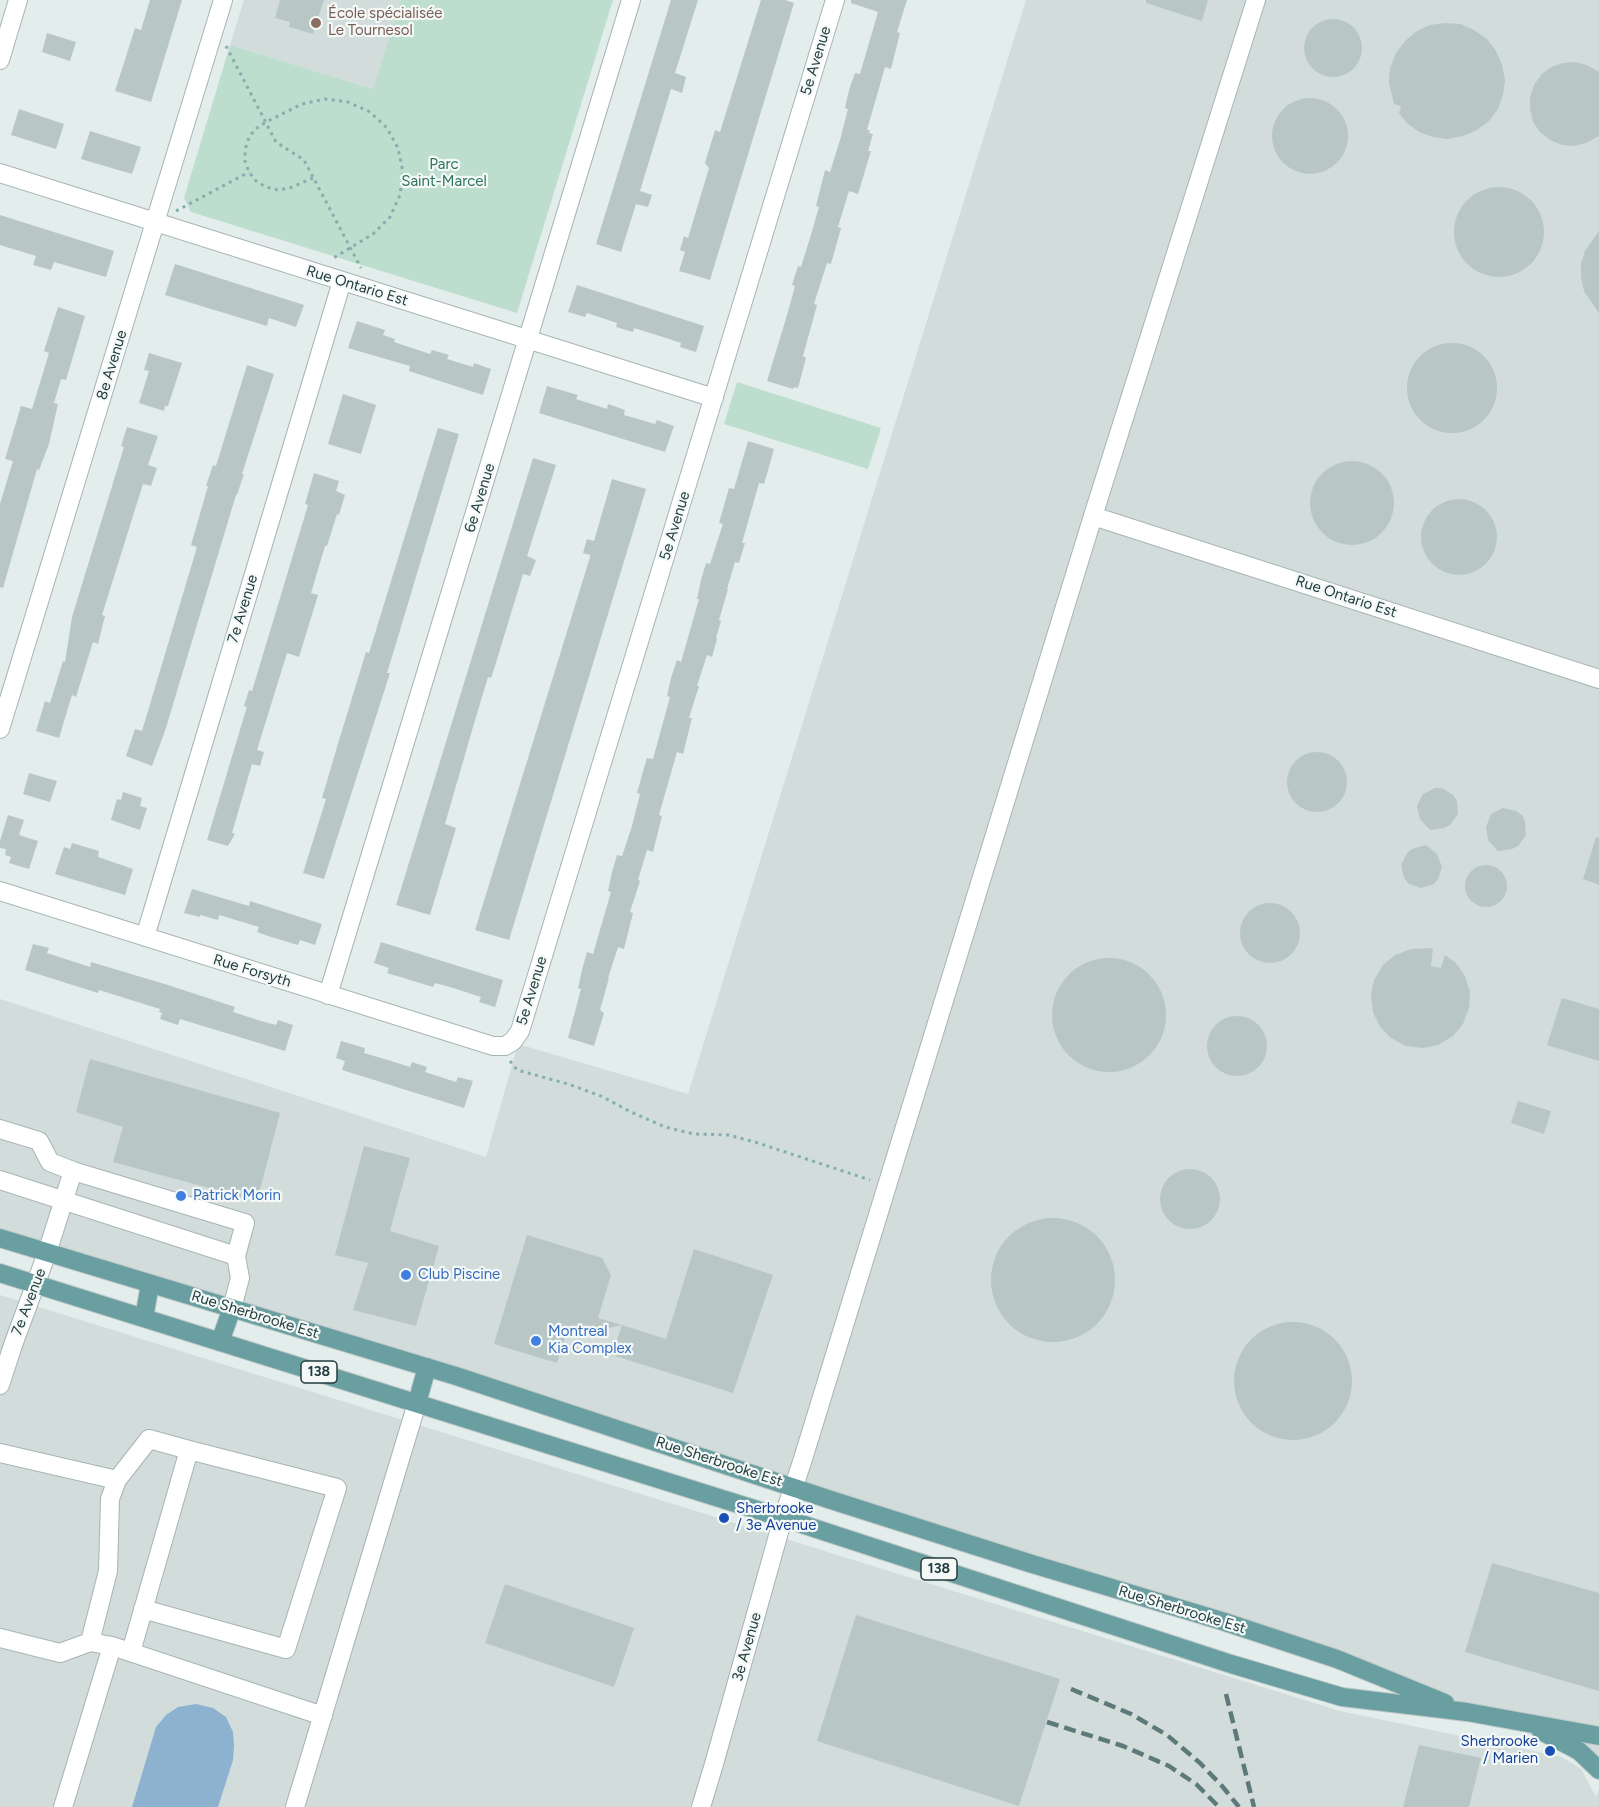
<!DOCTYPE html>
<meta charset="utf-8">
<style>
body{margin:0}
canvas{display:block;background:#e3edeb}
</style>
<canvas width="1599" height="1807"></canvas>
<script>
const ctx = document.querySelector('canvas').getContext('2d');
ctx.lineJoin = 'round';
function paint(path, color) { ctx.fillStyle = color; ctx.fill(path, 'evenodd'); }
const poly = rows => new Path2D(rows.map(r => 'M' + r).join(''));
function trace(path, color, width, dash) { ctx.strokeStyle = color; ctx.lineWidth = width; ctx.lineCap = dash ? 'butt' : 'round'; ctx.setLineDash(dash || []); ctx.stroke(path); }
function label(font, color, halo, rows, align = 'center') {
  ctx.font = font + ' Figtree,sans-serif'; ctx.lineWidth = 4.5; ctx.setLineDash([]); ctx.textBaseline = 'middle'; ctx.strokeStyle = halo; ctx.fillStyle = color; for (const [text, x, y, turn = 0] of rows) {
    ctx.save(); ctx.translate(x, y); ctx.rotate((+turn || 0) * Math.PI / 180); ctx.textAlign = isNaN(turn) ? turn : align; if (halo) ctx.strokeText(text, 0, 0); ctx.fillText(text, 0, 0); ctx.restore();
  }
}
paint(poly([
 [244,0,401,0,373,89,230,45],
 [1026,0,1599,0,1599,1759,1467,1712,1337,1659,0,1231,0,999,486,1157,518,1044,688,1094],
 [0,1295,1340,1711,1562,1757,1581,1769,1596,1797,1599,1789,1599,1807,0,1807]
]), '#d1dcdb');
paint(poly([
 [401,0,613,0,517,313,191,212,184,198,230,45,373,89],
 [737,382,881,428,868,469,724,424]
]), '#bdddcf');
paint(poly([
 [196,1704,213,1708,226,1717,233,1732,234,1746,233,1760,218,1807,132,1807,156,1727,166,1715,178,1707]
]), '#8db2d0');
paint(poly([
 [150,0,182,0,151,102,115,91,135,28,141,30],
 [280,0,324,0,313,34,289,27,290,22,275,18],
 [671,0,698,0,675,73,686,77,682,93,671,89,640,191,652,195,648,207,636,204,621,252,596,244],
 [761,0,785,0,794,3,710,280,679,271,685,252,680,250,684,236,688,238,709,168,705,163,715,130,720,132],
 [851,0,907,0,897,32,900,33,891,69,885,67,867,130,870,130,869,133,873,134,868,151,871,151,858,194,849,191,838,227,841,228,831,264,827,263,814,304,817,305,803,356,806,358,798,388,794,387,793,389,767,381,787,315,795,286,792,285,798,266,801,267,810,238,819,207,816,206,825,170,830,172,840,140,848,109,845,108,849,90,855,73,860,74,878,12,851,3],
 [1146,0,1208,0,1202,21,1146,3],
 '1304 48a29 29 0 1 1 58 0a29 29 0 1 1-58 0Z',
 [1445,23,1460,24,1474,30,1487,39,1496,51,1502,65,1505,80,1503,95,1498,109,1489,121,1477,130,1463,136,1448,139,1433,137,1419,132,1407,123,1399,113,1401,106,1394,104,1389,83,1390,68,1396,53,1405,41,1417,31,1430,25],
 [47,33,76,42,70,61,42,52],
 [1575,62,1587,65,1599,72,1599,136,1586,143,1574,146,1562,145,1550,140,1540,132,1533,122,1530,109,1530,97,1534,85,1541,75,1551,67,1563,63],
 '1272 136a38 38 0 1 1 76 0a38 38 0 1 1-76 0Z',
 [19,109,64,124,56,149,11,135],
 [90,131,141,147,132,174,81,159],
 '1454 232a45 45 0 1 1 90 0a45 45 0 1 1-90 0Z',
 [0,215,114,251,106,277,54,262,51,270,33,265,36,256,0,245],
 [1599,231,1599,313,1584,291,1581,278,1581,264,1585,251],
 [175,264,304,305,296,327,269,318,267,326,165,295],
 [577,285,704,326,696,352,680,347,681,343,666,338,634,328,633,332,616,327,617,323,587,313,585,317,568,312],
 [58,307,85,316,66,380,61,379,54,403,58,404,49,444,39,470,37,469,3,588,0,587,0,504,13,461,5,459,21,406,32,409,49,353,44,351],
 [357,321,385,330,383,335,395,339,394,342,430,354,432,350,449,355,447,359,473,367,474,363,491,369,483,395,409,371,410,366,348,348],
 '1407 388a45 45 0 1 1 90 0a45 45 0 1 1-90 0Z',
 [149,353,182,363,168,406,165,406,164,411,139,403,149,371,144,370],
 [247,365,274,374,242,474,244,474,237,495,236,495,165,731,152,766,126,756,135,729,142,731,197,547,191,545,208,486,206,486,213,465,216,466],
 [547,386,578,395,576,399,607,409,608,404,625,410,624,415,655,424,657,420,674,426,665,452,539,413],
 [343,394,376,405,361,454,328,444],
 [127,427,158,436,148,465,157,468,151,486,143,484,102,615,105,616,98,644,93,642,76,697,72,695,59,738,36,731,45,701,50,703,63,661,65,662,72,617,124,447,121,446],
 [438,428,459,434,391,660,387,673,390,673,324,879,303,873,326,799,322,798,337,747,366,652,369,653],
 [748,441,774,449,769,467,764,484,759,483,742,543,745,543,739,563,735,562,727,589,728,589,719,620,721,621,716,638,717,639,712,657,707,655,697,686,699,686,689,718,692,718,683,754,677,752,659,815,662,816,653,852,647,850,638,880,640,881,630,912,633,913,624,949,618,947,608,978,609,978,600,1010,604,1013,594,1046,568,1038,581,989,578,988,582,970,587,952,593,954,611,892,608,891,612,872,617,855,622,856,632,826,640,794,637,793,642,775,647,758,653,759,670,697,667,696,671,678,677,660,681,662,699,599,697,599,701,580,706,563,710,564,723,524,719,523,729,488,734,489],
 [533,458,556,465,527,556,536,560,530,576,523,574,495,666,491,678,488,677,473,727,445,824,456,828,430,915,396,905],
 '1310 503a42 42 0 1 1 84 0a42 42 0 1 1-84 0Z',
 [314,473,339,481,336,491,345,495,339,515,337,514,327,546,325,546,311,593,318,595,299,657,287,653,257,750,264,752,260,766,252,764,232,833,235,834,228,846,207,840,242,723,247,707,244,706,249,690,252,691,308,505,305,504],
 [612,479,646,489,509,940,475,930,590,557,590,555,583,553,587,539,594,541],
 '1421 537a38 38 0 1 1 76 0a38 38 0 1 1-76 0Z',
 '1287 782a30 30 0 1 1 60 0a30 30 0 1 1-60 0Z',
 [29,773,57,781,50,802,23,794],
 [1435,788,1442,788,1453,795,1457,801,1458,814,1450,825,1444,828,1430,830,1420,819,1417,806,1423,794],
 [123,792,142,798,140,806,147,808,140,830,111,820,117,799,121,800],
 [1503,808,1516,811,1522,815,1525,821,1526,835,1518,846,1512,849,1498,851,1488,840,1486,827,1491,814],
 [8,815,24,820,19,835,38,841,29,869,9,863,11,857,5,855,6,849,0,848,0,841],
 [1596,837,1599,838,1599,885,1583,879],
 [72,843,99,851,98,857,133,869,125,895,55,874,64,847,70,849],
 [1426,845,1437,854,1442,867,1438,879,1434,884,1421,888,1409,884,1404,878,1401,865,1407,853,1412,849],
 '1465 886a21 21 0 1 1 42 0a21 21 0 1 1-42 0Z',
 [192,889,249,906,250,901,322,924,315,945,300,940,298,945,271,937,257,932,259,927,219,915,218,920,200,915,200,917,184,913],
 '1240 933a30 30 0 1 1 60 0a30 30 0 1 1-60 0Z',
 [381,942,503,980,495,1007,479,1002,481,997,450,987,435,983,433,987,387,973,389,968,374,963],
 [33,944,49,948,47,953,90,967,91,962,168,985,235,1007,233,1012,261,1021,276,1025,278,1020,293,1025,285,1051,180,1019,178,1025,160,1019,162,1013,159,1012,160,1009,99,990,98,993,25,970],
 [1433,948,1431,966,1441,968,1445,955,1456,963,1465,976,1470,992,1469,1008,1463,1024,1453,1036,1438,1045,1423,1048,1406,1046,1391,1038,1380,1027,1373,1012,1371,995,1374,980,1383,965,1395,955,1411,949],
 '1052 1015a57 57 0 1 1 114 0a57 57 0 1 1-114 0Z',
 [1562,998,1599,1009,1599,1061,1547,1045],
 '1207 1046a30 30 0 1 1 60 0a30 30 0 1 1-60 0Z',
 [341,1041,365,1048,364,1053,391,1061,410,1067,412,1062,427,1067,425,1072,456,1082,458,1077,473,1081,464,1108,342,1070,345,1061,336,1058],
 [90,1059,280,1113,257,1201,113,1162,123,1127,76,1112],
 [1518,1101,1551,1111,1544,1134,1511,1123],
 [364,1146,410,1158,390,1231,439,1246,416,1326,353,1310,368,1263,335,1255],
 '1160 1199a30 30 0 1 1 60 0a30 30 0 1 1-60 0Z',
 '991 1280a62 62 0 1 1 124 0a62 62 0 1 1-124 0Z',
 [527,1235,602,1258,611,1275,598,1318,622,1325,565,1338,557,1363,494,1344],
 [694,1249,773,1275,733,1393,612,1355,622,1325,666,1339],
 '1234 1381a59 59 0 1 1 118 0a59 59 0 1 1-118 0Z',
 [1492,1563,1599,1593,1599,1691,1465,1652],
 [505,1584,634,1628,614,1687,485,1643],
 [856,1615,1060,1679,1019,1806,817,1741],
 [1419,1745,1481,1758,1469,1807,1403,1807]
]), '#b8c7c5');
const minor = poly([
 [0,60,18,0],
 [0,173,714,398],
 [1093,516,1599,679],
 [0,729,223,0],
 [0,891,493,1046,505,1046,513,1041,520,1031,835,0],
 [145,937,342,281],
 [328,995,631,0],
 [0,1129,39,1141,50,1162,73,1171,47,1253,13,1345,0,1385],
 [73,1171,245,1223,236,1256],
 [0,1180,236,1256,240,1278,232,1308],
 [0,1453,117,1480,149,1439,189,1450],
 [0,1638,60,1653,90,1642,112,1646,323,1716],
 [90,1642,108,1571,110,1499,117,1480],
 [131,1652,189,1450,337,1488,286,1649,143,1609],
 [63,1807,112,1646],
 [295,1807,417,1403],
 [701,1807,714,1764,783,1518,802,1462,1093,516,1256,0]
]);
const major = poly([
 [0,1238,456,1376,831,1500,1029,1563,1222,1621,1337,1659,1445,1703],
 [0,1273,783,1518,1231,1664,1342,1697,1467,1712,1599,1736],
 [144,1318,150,1284],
 [220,1342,232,1308],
 [417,1403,427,1367],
 [1541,1731,1579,1751,1599,1770]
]);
trace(minor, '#a6b5b4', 20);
trace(major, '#c1c9c9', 20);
trace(poly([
 [226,46,276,142,304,160,361,268],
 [313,178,290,188,278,190,266,187,256,181,249,172,245,161,245,150,248,140,254,130,266,122,302,104,325,99,348,102,370,112,387,128,398,148,403,172,400,195,390,217,373,234,332,259],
 [176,211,249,172],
 [510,1061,517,1070,568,1084,601,1096,631,1112,665,1127,694,1134,729,1135,758,1143,870,1180]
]), '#84afae', 3, [3, 4.5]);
trace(minor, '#fff', 18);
trace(major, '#699fa1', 18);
trace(poly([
 [1071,1689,1131,1714,1167,1735,1200,1763,1222,1786,1239,1807],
 [1226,1694,1254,1807],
 [1047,1722,1123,1746,1169,1766,1196,1784,1219,1807]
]), '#5e7979', 4.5, [12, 6]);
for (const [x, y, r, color] of [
 [316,23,6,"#8d6e63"],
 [181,1196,6,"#3f7fe0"],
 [406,1275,6,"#3f7fe0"],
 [536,1341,6,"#3f7fe0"],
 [724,1518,6,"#1a4fb4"],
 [1550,1751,6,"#1a4fb4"]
]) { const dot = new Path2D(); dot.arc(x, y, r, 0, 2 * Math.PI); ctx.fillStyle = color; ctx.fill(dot); trace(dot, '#f4f9f8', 2); }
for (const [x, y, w] of [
 [319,1372,36],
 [939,1569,36]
]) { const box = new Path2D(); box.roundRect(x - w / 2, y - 11, w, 22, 4.5); ctx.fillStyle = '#f4f9f8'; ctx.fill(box); trace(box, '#233d3e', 1.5); }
label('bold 14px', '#233d3e', null, [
 ["138",319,1372],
 ["138",939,1569]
]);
label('15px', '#785e54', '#f4f9f8', [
 ["École spécialisée",328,14],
 ["Le Tournesol",328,31]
], 'left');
label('15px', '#233d3e', '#f4f9f8', [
 ["5e Avenue",816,61,-73],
 ["Rue Ontario Est",357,286,17],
 ["8e Avenue",112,365,-73],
 ["6e Avenue",480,498,-73],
 ["5e Avenue",675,526,-73],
 ["Rue Ontario Est",1346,597,18],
 ["7e Avenue",243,609,-73],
 ["Rue Forsyth",252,971,17],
 ["5e Avenue",532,991,-73],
 ["7e Avenue",29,1302,-69],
 ["Rue Sherbrooke Est",255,1315,17],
 ["Rue Sherbrooke Est",719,1462,18],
 ["Rue Sherbrooke Est",1182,1610,17],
 ["3e Avenue",747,1647,-74]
]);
label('15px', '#2e745d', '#f4f9f8', [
 ["Parc",444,165],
 ["Saint-Marcel",444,182]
]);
label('15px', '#366cbe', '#f4f9f8', [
 ["Patrick Morin",193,1196],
 ["Club Piscine",418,1275],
 ["Montreal",548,1332],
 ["Kia Complex",548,1349]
], 'left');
label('15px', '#164399', '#f4f9f8', [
 ["Sherbrooke",736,1509],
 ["/ 3e Avenue",736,1526],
 ["Sherbrooke",1538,1742,"right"],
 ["/ Marien",1538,1759,"right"]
], 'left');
</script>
